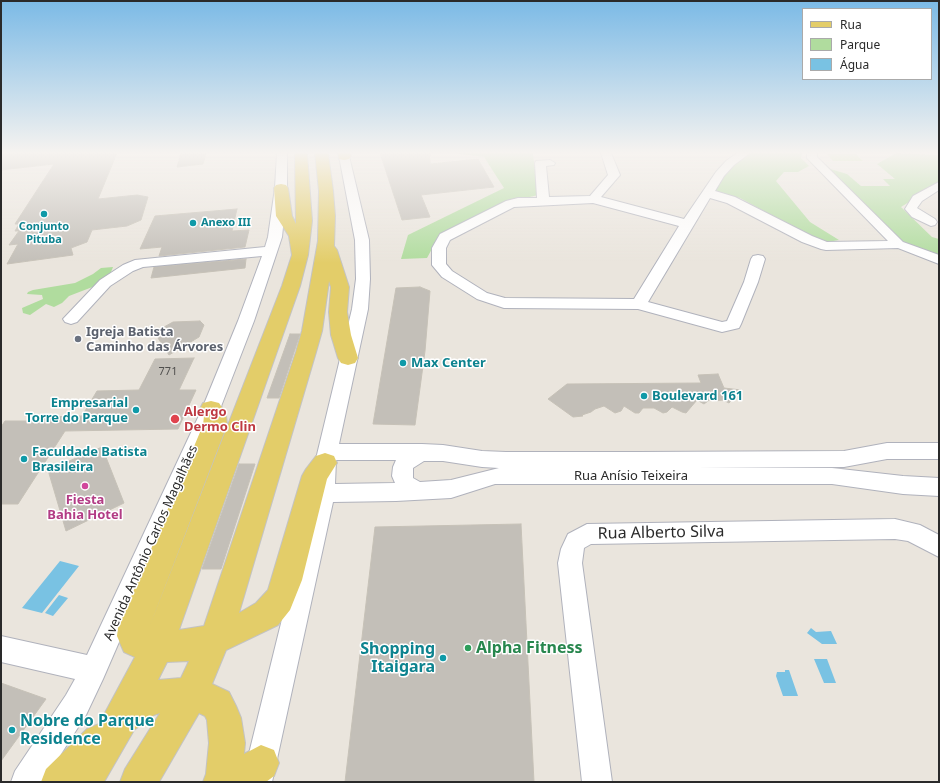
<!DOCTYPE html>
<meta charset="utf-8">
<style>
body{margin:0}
#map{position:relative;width:940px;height:783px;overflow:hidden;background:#eae5dd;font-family:"Noto Sans",sans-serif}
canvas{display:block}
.frame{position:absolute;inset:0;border:2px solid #2a2a2a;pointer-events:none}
.legend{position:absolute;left:802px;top:8px;width:130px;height:72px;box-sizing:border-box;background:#fff;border:1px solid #aaa;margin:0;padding:5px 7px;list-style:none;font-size:12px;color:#2a2a2a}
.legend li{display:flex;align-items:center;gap:8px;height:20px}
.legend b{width:20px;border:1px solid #aaa}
</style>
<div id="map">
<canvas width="940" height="783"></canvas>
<div class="frame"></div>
<ul class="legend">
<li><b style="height:5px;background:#e3cd69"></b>Rua</li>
<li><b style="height:11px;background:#b0dc9e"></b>Parque</li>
<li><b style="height:11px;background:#79c2e3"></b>Água</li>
</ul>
</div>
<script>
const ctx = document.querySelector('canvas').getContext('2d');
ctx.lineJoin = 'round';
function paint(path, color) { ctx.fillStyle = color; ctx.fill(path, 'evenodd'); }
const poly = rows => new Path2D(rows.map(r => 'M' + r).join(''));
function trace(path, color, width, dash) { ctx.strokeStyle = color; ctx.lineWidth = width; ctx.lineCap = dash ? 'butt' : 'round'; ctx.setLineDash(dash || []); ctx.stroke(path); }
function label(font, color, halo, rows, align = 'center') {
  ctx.font = font + ' "Noto Sans",sans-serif'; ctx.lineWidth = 3; ctx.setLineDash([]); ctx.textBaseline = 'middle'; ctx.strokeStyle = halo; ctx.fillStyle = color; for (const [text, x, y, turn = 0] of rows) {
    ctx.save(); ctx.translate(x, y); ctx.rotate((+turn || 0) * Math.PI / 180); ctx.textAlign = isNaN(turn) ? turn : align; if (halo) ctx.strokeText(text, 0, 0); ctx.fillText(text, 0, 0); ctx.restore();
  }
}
paint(poly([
 [453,153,533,153,538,195,509,202,440,234,427,258,401,259,408,235,504,188,484,157],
 [750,153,802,153,801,158,809,166,798,172,784,172,776,181,810,222,839,240,828,242,813,238,740,198,712,192,731,166],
 [896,153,939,155,939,183,901,207,932,237,939,239,939,256,903,243,827,168,847,174,861,186,890,186,883,179,895,179,877,164],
 [113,267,111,272,95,286,69,296,62,303,54,307,46,304,30,315,23,313,22,308,43,299,42,295,27,294,28,292,33,290,75,283,93,274,101,268]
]), '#b0dc9e');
paint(poly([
 [827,154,856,154,863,161,833,161]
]), '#c1e39b');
paint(poly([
 [60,561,79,566,42,613,22,608],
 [59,595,68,598,53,616,45,613],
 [811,628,816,632,831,631,837,644,822,644,807,633],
 [814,659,827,659,836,683,824,683],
 [785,670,789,670,798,696,783,696,776,676,777,672,785,672]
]), '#79c2e3');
const building = poly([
 [1,153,117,153,98,199,137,195,148,197,141,220,127,226,92,230,87,242,71,248,73,255,7,264,18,244,9,245,19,231,15,231,19,224,15,224,54,164,1,170,1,153],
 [181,153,206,153,203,164,177,167,181,153],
 [380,153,430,153,430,164,478,159,494,187,421,195,430,217,402,220,380,153],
 [237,209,232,231,249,230,245,247,159,256,162,247,140,249,155,216,237,209],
 [246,259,245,268,151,278,154,267,246,259],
 [420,287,430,291,425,351,415,425,373,424,396,288,420,287],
 [200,321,204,325,199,337,169,355,158,338,164,327,173,322,200,321],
 [290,334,300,334,279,398,267,398,290,334],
 [194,358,179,390,196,390,178,429,65,431,18,504,1,504,1,427,5,421,39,421,42,417,82,416,97,391,139,390,155,359,194,358],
 [718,374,724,388,741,390,729,403,723,400,715,401,712,398,704,404,697,400,686,413,682,412,672,407,667,412,663,413,654,408,643,408,639,413,635,413,624,406,621,411,615,413,604,406,595,409,591,412,582,415,583,416,573,417,548,399,567,384,701,383,698,375,718,374],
 [102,447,124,503,66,531,48,470,102,447],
 [239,464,255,464,221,569,202,569,239,464],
 [521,524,534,782,345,782,375,527,521,524],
 [1,683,46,699,1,761,1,683]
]);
paint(building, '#c3bfb8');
trace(building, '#c6c1b7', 1);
const minor = poly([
 [277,153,287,153,287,188,282,237,254,321,220,409,103,679,86,715,43,782,11,782,15,771,66,695,75,679,1,662,1,636,87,655,202,409,238,321,262,256,143,267,133,271,110,286,77,322,71,324,65,322,63,319,100,280,123,265,135,260,265,247,268,237,275,188,277,153],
 [340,153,350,153,349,156,369,240,370,279,368,309,339,444,422,444,443,445,482,451,506,452,639,452,844,451,887,443,939,443,939,459,887,459,844,467,696,468,832,468,903,476,939,478,939,496,903,494,832,484,495,484,451,498,396,501,333,502,272,782,242,782,313,493,315,463,352,309,356,279,355,240,339,156,340,153],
 [336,460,396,460,393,467,392,476,395,483,335,484,336,460],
 [424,461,443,461,482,467,499,468,451,480,420,482,413,478,413,468,424,461],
 [601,153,611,153,620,175,601,197,684,219,716,172,726,161,737,153,750,153,734,165,724,176,715,191,735,197,812,236,827,242,888,241,807,158,807,153,817,153,817,157,903,242,939,255,939,264,898,248,826,250,821,249,802,242,727,203,710,198,648,302,722,322,727,321,744,282,751,259,753,256,758,255,763,256,765,259,758,282,741,324,739,328,722,332,638,309,504,308,477,299,442,277,432,265,432,248,440,234,506,201,518,198,537,198,535,163,536,161,550,160,555,163,554,165,546,166,549,197,590,196,608,175,601,153],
 [593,203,679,226,634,299,505,298,487,293,452,271,446,264,446,248,450,240,514,207,593,203],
 [939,182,939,190,922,201,917,208,935,219,937,222,935,225,931,226,912,217,905,209,913,196,939,182],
 [895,519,920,525,939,535,939,557,908,541,895,539,591,544,584,548,582,563,612,782,582,782,558,563,561,549,568,534,587,524,895,519]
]);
const major = poly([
 [295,153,307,153,312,221,308,255,300,286,179,630,204,626,296,352,302,331,318,241,319,191,315,153,328,153,333,191,335,216,334,246,337,250,349,287,347,312,351,335,358,358,355,363,348,365,341,363,338,358,331,335,329,312,331,287,329,281,322,331,316,352,239,613,256,603,268,590,302,476,306,469,316,456,325,453,334,456,337,463,327,479,302,580,290,610,278,625,226,650,212,684,229,692,236,706,241,718,245,743,244,754,261,745,274,750,279,763,274,776,266,782,203,782,206,774,209,743,207,720,205,716,199,713,159,782,120,782,125,769,160,713,154,715,134,730,104,782,41,782,46,769,87,729,99,724,135,657,124,652,117,636,118,628,203,425,204,416,200,409,203,403,211,401,219,403,223,409,226,415,227,425,149,628,282,286,292,255,289,236,276,216,274,188,276,185,281,184,286,185,288,188,292,216,296,224,295,153],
 [189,661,181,678,158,680,167,662,189,661],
 [338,153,350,153,351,156,349,159,344,160,339,159,338,153]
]);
trace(minor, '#b0b2bc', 2);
trace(major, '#c3c3c3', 2);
paint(minor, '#fff');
paint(major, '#e3cd69');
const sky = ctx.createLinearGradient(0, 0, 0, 263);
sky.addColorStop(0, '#7bbae6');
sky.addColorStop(0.58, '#f6f3f0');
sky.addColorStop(1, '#f6f3f000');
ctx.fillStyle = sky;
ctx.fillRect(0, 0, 940, 263);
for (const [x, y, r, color] of [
 [44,214,4,"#0f9aa8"],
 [193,223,4,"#0f9aa8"],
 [78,339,4,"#6b7280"],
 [403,363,4,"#0f9aa8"],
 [644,396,4,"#0f9aa8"],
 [136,410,4,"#0f9aa8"],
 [175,419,5,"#e0444e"],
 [24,459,4,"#0f9aa8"],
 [85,486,4,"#d1479c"],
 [468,648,4,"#2e9e5b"],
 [443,658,4,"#0f9aa8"],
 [12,730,4,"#0f9aa8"]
]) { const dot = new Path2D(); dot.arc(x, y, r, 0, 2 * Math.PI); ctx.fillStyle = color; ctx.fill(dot); trace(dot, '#fff', 1.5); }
label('bold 11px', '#0d838f', '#fff', [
 ["Anexo III",201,223],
 ["Conjunto",44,227,"center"],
 ["Pituba",44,240,"center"]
], 'left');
label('11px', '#504f4e', null, [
 ["771",168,372]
]);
label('bold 13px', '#5b616d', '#fff', [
 ["Igreja Batista",86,332],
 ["Caminho das Árvores",86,347]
], 'left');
label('bold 13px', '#0d838f', '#fff', [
 ["Max Center",411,363],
 ["Boulevard 161",652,396],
 ["Empresarial",128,403,"right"],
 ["Torre do Parque",128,418,"right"],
 ["Faculdade Batista",32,452],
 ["Brasileira",32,467]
], 'left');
label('bold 13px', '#be3a42', '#fff', [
 ["Alergo",184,412],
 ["Dermo Clin",184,427]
], 'left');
label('13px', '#2a2a2a', '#fff', [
 ["Rua Anísio Teixeira",631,476],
 ["Avenida Antônio Carlos Magalhães",151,543,-66]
]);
label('bold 13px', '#b23c85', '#fff', [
 ["Fiesta",85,500],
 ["Bahia Hotel",85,515]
]);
label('16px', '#2a2a2a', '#fff', [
 ["Rua Alberto Silva",661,533,-1]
]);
label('bold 16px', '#27864d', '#fff', [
 ["Alpha Fitness",476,648]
], 'left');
label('bold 16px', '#0d838f', '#fff', [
 ["Shopping",435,649],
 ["Itaigara",435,667],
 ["Nobre do Parque",20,721,"left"],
 ["Residence",20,739,"left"]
], 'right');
</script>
